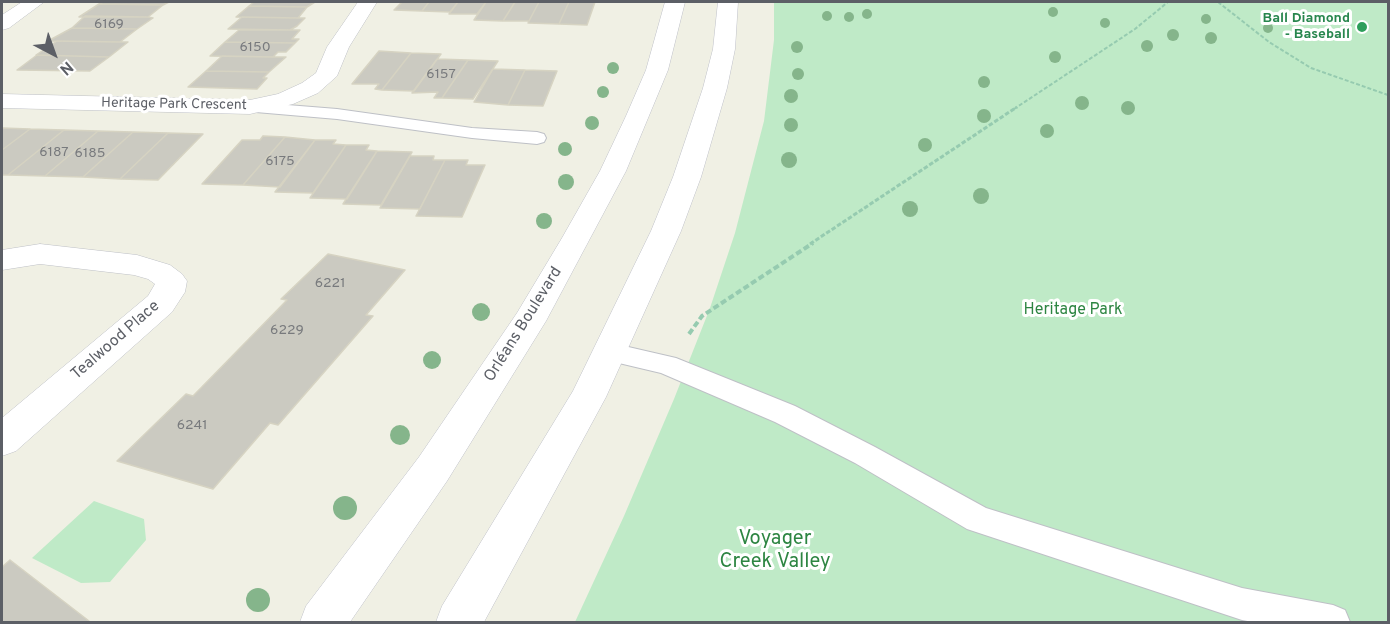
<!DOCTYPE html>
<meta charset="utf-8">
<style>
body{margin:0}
#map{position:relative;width:1390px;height:624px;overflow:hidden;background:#f0f0e4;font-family:Overpass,sans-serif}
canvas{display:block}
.frame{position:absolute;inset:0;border:3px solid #5c5f66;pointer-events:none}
.north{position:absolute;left:24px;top:24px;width:60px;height:60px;-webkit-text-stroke:4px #fff;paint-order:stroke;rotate:139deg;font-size:16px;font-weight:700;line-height:24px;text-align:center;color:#5c5f66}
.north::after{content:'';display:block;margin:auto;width:21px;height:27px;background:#5c5f66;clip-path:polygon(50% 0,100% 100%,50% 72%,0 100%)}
</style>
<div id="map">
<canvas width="1390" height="624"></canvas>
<div class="frame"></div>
<div class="north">N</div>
</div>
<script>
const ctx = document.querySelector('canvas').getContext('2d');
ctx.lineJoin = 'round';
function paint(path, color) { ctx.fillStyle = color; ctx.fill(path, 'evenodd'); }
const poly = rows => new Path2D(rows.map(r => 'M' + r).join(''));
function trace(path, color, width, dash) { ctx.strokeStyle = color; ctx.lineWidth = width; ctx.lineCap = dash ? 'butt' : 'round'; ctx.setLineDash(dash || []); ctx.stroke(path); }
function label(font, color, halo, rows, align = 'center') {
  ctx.font = font + ' Overpass,sans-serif'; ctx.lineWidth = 6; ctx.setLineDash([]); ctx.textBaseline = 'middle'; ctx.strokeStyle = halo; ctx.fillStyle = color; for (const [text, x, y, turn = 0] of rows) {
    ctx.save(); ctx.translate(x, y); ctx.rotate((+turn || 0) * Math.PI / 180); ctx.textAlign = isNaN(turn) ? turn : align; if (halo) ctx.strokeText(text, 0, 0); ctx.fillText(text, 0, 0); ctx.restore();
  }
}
paint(poly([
 [774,2,1388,2,1388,622,575,622,624,516,674,399,710,308,735,233,764,121,774,40],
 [94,501,144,519,146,540,110,582,81,583,32,558]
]), '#bfeac7');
const building = poly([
 [103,2,169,2,163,5,99,4,103,2],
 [254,2,315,2,307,7,249,6,254,2],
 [402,2,429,2,422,11,394,10,402,2],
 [429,2,458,2,450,12,422,11,429,2],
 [458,2,486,2,477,14,449,14,458,2],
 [486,2,515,2,503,21,474,20,486,2],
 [515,2,539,2,529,21,503,21,515,2],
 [539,2,569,2,559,24,528,23,539,2],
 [569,2,595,2,587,25,559,24,569,2],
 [99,4,163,5,148,17,79,17,99,4],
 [249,6,307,7,298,18,236,17,249,6],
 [85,16,148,17,153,18,137,29,72,28,85,16],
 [242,17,298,18,305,18,297,26,290,30,228,29,242,17],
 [72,28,137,29,120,42,48,41,72,28],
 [239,30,300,30,292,39,299,39,295,43,225,42,239,30],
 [57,41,120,42,128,42,109,57,36,55,57,41],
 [225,42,295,43,286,52,278,52,273,57,210,56,225,42],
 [379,51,411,53,382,90,375,89,379,84,352,84,379,51],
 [411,53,441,54,414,91,382,90,411,53],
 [37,55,109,57,90,71,17,70,37,55],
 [222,56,273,57,286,57,269,72,206,71,222,56],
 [437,59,468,60,442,98,434,98,438,92,412,93,437,59],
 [468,60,498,61,473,99,442,98,468,60],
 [493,69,525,70,508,105,474,102,493,69],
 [525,70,557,71,543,106,508,105,525,70],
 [206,71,269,72,263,78,267,78,257,89,188,87,206,71],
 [2,128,30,129,2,150,2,128],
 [30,129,64,130,8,175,2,175,2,150,30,129],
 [64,130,98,131,45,176,8,175,64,130],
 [98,131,133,132,83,177,45,176,98,131],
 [133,132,168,133,120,179,83,177,133,132],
 [168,133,203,134,158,180,120,179,168,133],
 [263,136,285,137,243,185,202,184,242,140,260,140,263,136],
 [285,137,315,140,280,187,243,185,285,137],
 [315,140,336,140,333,144,346,145,313,193,275,192,315,140],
 [346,145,369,145,366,150,377,151,347,199,310,198,346,145],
 [377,151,412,152,381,205,343,204,377,151],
 [410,156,434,156,433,160,445,160,420,209,380,208,410,156],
 [445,160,468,160,466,165,485,165,462,217,416,216,445,160],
 [328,254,405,270,366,315,373,316,278,425,270,423,213,489,117,461,186,394,193,396,287,300,281,299,328,254],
 [10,560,89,621,87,622,2,622,2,567,10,560]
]);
paint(building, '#cbcac1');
trace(building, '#d6d3c2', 1.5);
const lane = poly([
 [250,102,337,109,472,128,537,132,544,134,546,138,544,142,537,144,472,138,337,119,244,111,241,107,244,103,250,102],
 [611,343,676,358,795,406,875,447,986,508,1242,588,1333,605,1345,610,1350,622,1253,622,1242,620,967,529,855,463,775,422,661,373,602,359,598,352,602,345,611,343]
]);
const street = poly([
 [22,2,44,2,9,28,2,30,2,15,22,2],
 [358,2,377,2,349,47,337,76,318,93,293,104,250,114,2,108,2,94,250,100,278,94,302,83,316,73,327,47,358,2],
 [40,244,137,255,170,265,182,274,187,281,185,292,172,312,16,451,2,456,2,418,148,296,155,284,148,279,134,275,40,264,2,270,2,250,40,244]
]);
const secondary = poly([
 [665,2,685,2,668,70,626,171,546,321,447,481,350,622,300,622,306,606,419,457,517,313,562,238,600,171,626,116,646,70,665,2],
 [718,2,738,2,735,49,727,88,701,177,681,231,606,397,484,622,436,622,442,606,573,391,651,231,673,177,703,88,713,49,718,2]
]);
trace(lane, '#bec0c6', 2);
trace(street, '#bec0c6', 1);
trace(secondary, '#bfc1c9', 1);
trace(poly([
 [1218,2,1269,42,1311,68,1388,95],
 [1014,109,1135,29,1168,2]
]), '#96cbb0', 2, [4, 2]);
trace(poly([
 [810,244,1017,107]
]), '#96cbb0', 3, [4.5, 2]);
trace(poly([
 [689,334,702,316,813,243]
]), '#96cbb0', 4, [6, 3]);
paint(lane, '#fff');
paint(street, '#fff');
paint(secondary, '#fff');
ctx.fillStyle = '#85b58b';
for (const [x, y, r] of [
 [1053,12,5],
 [867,14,5],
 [827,16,5],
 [849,17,5],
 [1206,19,5],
 [1105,23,5],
 [1268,28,5],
 [1173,35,6],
 [1211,38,6],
 [1147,46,6],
 [797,47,6],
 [1055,57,6],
 [613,68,6],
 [798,74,6],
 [984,82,6],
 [603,92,6],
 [791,96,7],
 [1082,103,7],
 [1128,108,7],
 [984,116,7],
 [592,123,7],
 [791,125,7],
 [1047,131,7],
 [925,145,7],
 [565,149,7],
 [789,160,8],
 [566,182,8],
 [981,196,8],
 [910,209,8],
 [544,221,8],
 [481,312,9],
 [432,360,9],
 [400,435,10],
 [345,508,12],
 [258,600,12]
]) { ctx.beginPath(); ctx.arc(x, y, r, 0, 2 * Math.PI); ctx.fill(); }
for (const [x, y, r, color] of [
 [1362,27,6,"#2e9e5b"]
]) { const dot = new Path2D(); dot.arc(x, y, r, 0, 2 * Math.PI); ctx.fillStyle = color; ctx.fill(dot); trace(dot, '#fff', 2); }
label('bold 14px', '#27864d', '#fff', [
 ["Ball Diamond",1350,19],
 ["- Baseball",1350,35]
], 'right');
label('14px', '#787a7d', null, [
 ["6169",109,25],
 ["6150",255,48],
 ["6157",441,75],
 ["6187",54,153],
 ["6185",90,154],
 ["6175",280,162],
 ["6221",330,284],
 ["6229",287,331],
 ["6241",192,426]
]);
label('14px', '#5c5f66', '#fff', [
 ["Heritage Park Crescent",174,105,1]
]);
label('16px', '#2d8542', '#fff', [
 ["Heritage Park",1073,311]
]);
label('16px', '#5c5f66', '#fff', [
 ["Orléans Boulevard",524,325,-58],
 ["Tealwood Place",116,341,-41]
]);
label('20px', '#2d8542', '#fff', [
 ["Voyager",775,540],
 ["Creek Valley",775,563]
]);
</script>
